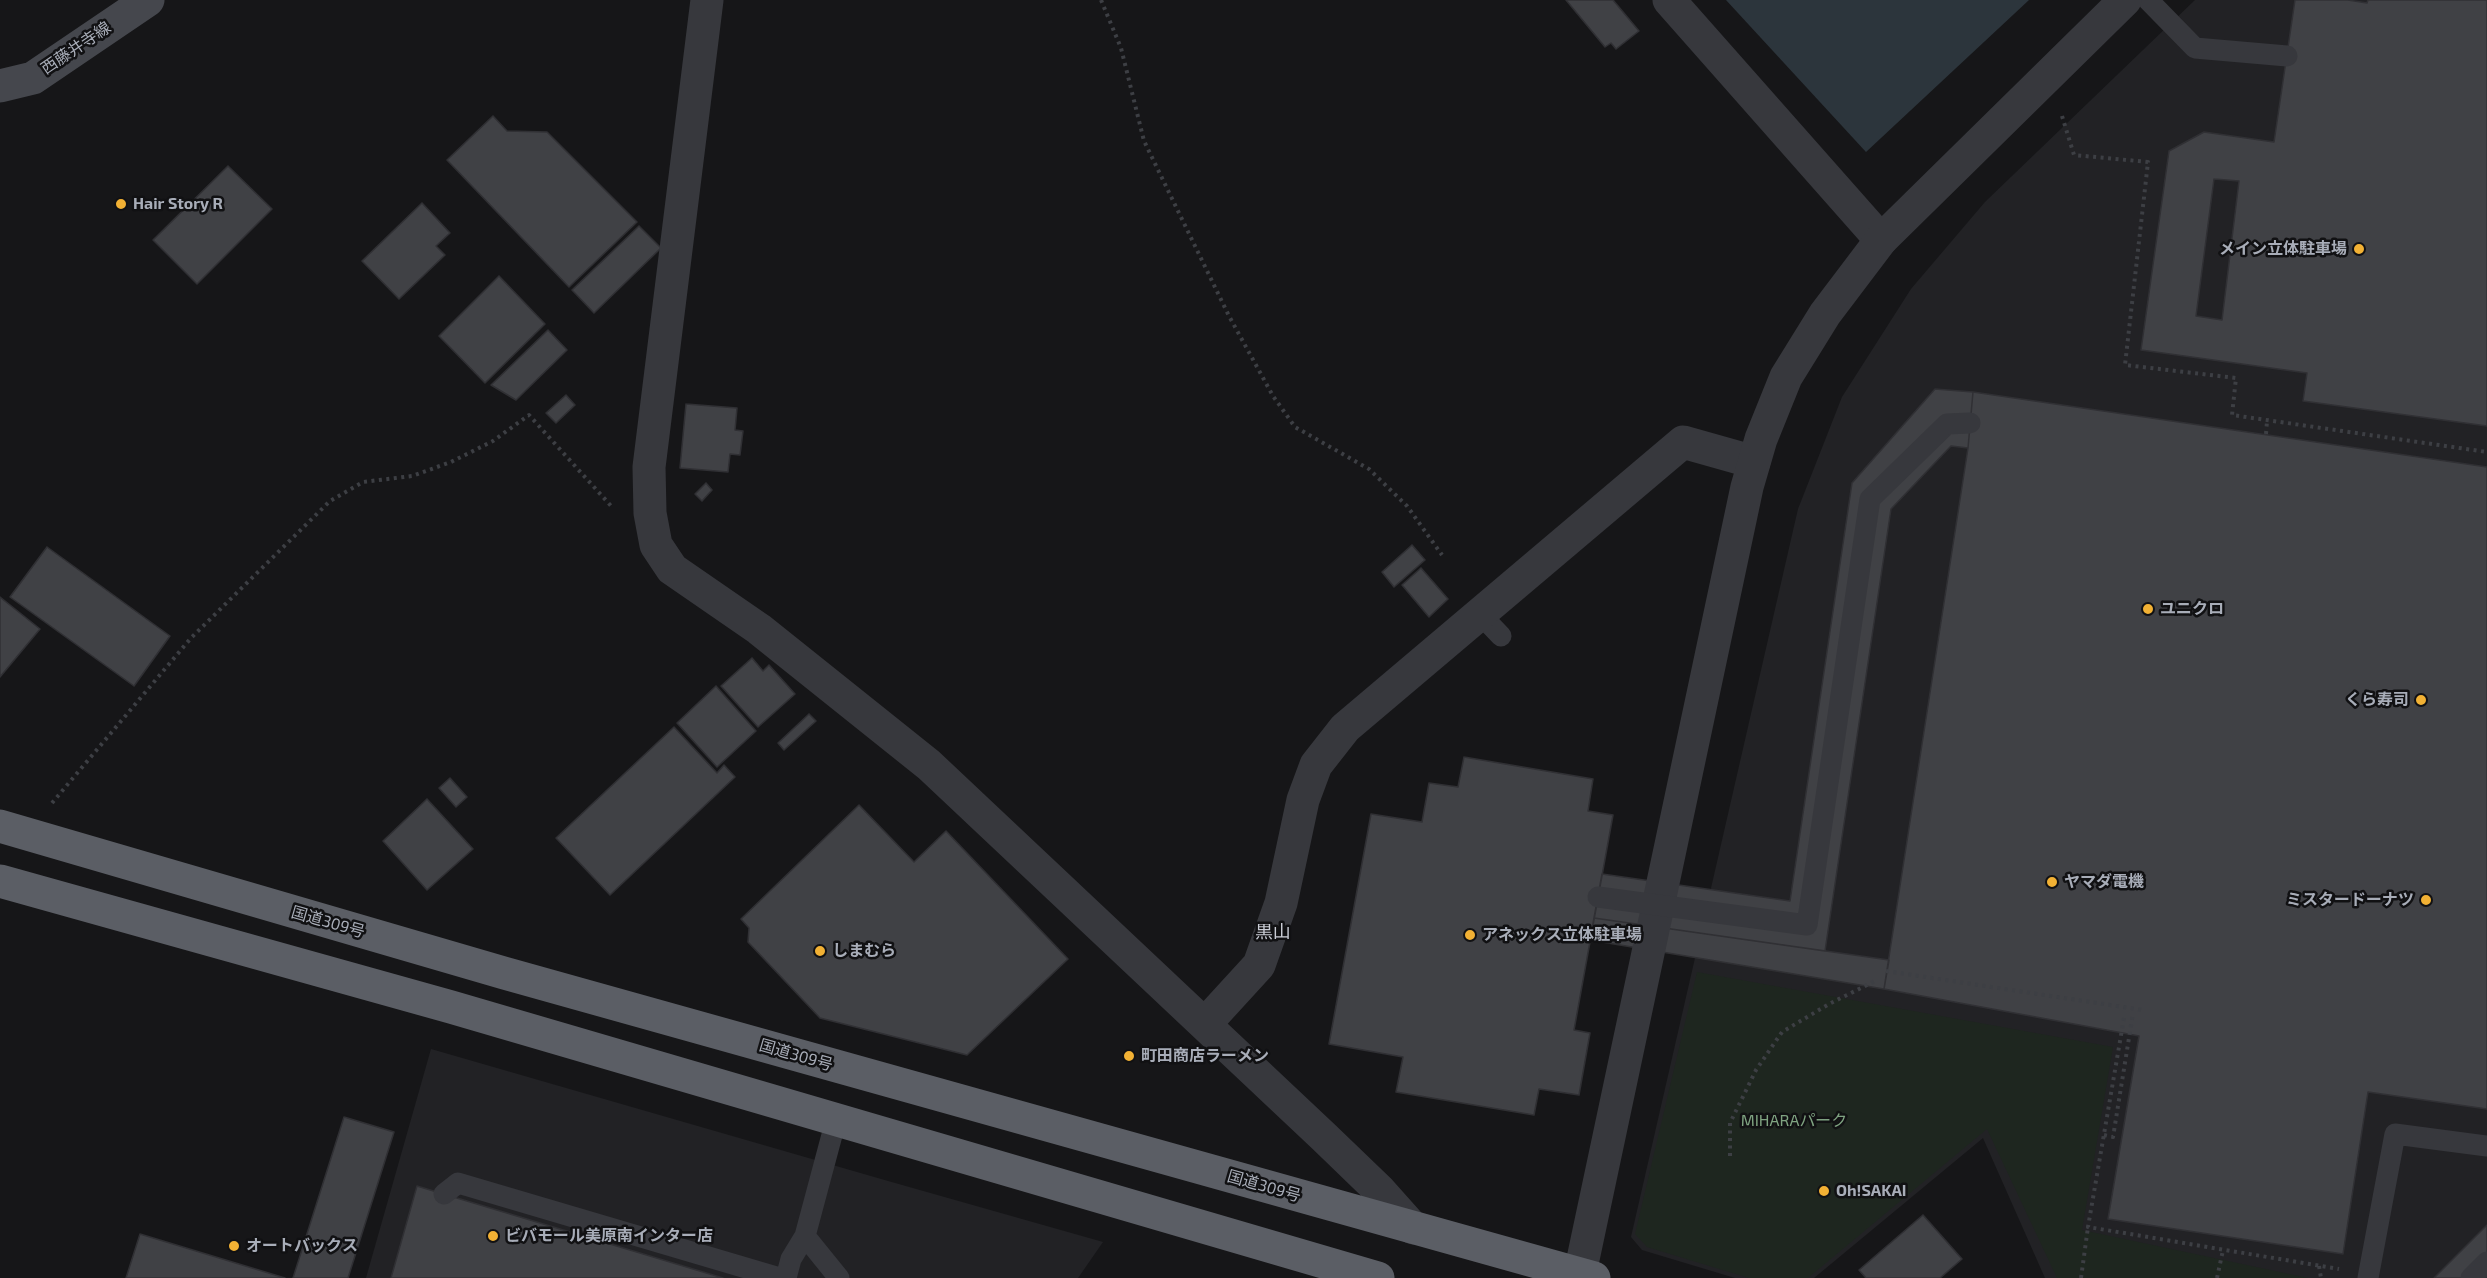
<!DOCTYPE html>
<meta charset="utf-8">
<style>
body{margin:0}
canvas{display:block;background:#161618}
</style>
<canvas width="2487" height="1278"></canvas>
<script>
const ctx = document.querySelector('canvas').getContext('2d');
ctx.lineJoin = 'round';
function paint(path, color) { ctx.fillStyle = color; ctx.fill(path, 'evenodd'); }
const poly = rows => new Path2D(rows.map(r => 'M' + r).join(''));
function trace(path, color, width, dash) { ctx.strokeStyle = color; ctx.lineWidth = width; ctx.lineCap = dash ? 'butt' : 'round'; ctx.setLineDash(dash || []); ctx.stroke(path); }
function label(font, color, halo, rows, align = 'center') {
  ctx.font = font + ' "Exo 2","Noto Sans JP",sans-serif'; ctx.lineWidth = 5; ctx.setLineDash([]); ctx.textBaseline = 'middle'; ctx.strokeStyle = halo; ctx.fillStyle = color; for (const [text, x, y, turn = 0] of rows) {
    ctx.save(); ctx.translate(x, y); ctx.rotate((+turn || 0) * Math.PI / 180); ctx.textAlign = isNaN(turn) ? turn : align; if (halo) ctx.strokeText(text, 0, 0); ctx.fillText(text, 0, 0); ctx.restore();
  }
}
paint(poly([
 [2195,0,2487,0,2487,1278,2045,1278,1983,1138,1814,1278,1735,1278,1642,1250,1631,1237,1798,509,1842,397,1911,289,1985,202],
 [431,1049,888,1181,1103,1242,1078,1278,366,1278]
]), '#222225');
paint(poly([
 [1697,972,2113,1047,2082,1230,2308,1278,2057,1278,1987,1129,1808,1278,1749,1278,1647,1247,1635,1234]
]), '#1e261f');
paint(poly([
 [1726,0,2029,0,1866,152]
]), '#2c353c');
const building = poly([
 [1566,0,1613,0,1639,31,1616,49,1611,43,1605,47,1566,0],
 [2295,0,2348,0,2367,3,2368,0,2487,0,2487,426,2303,401,2307,373,2141,350,2169,151,2204,132,2274,142,2295,0],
 [2214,179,2239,181,2222,320,2196,316,2214,179],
 [493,116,507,131,547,132,637,222,569,287,447,160,493,116],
 [228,166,272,209,197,284,153,240,228,166],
 [422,203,450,233,436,246,445,255,399,299,362,261,422,203],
 [639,226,661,248,594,313,572,290,639,226],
 [499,276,545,324,485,383,439,336,499,276],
 [548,330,567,350,516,400,491,385,548,330],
 [1935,389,1973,392,1968,448,1951,446,1891,509,1825,951,1594,918,1602,874,1790,901,1852,483,1935,389],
 [1973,392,2487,467,2487,1109,2368,1092,2343,1254,2108,1219,2139,1036,1884,989,1968,448,1973,392],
 [566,395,575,405,556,423,546,413,566,395],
 [686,404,737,408,735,430,743,431,740,455,730,454,728,472,680,468,686,404],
 [706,483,712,490,702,501,695,494,706,483],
 [1412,545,1425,560,1394,587,1382,572,1412,545],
 [47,547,170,636,134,686,10,597,47,547],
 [1421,568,1448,599,1429,617,1402,585,1421,568],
 [0,597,40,629,0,677,0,597],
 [752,658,763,671,769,665,795,694,758,727,721,686,752,658],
 [716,686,756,731,717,767,677,723,716,686],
 [809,714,816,721,784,750,778,743,809,714],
 [674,727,717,773,724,765,735,777,610,895,556,838,674,727],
 [1464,757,1593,779,1588,811,1613,815,1574,1030,1590,1033,1579,1095,1539,1089,1534,1115,1396,1092,1403,1057,1329,1044,1371,814,1422,822,1429,783,1458,787,1464,757],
 [450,778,467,797,456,807,439,788,450,778],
 [427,799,473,849,427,890,383,841,427,799],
 [859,805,914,862,946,831,1068,959,967,1055,820,1018,748,942,749,928,741,919,859,805],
 [1594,918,1889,960,1884,989,1590,940,1594,918],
 [344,1117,394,1132,348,1278,293,1278,344,1117],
 [417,1186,723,1278,391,1278,417,1186],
 [1923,1215,1962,1259,1940,1278,1866,1278,1859,1270,1923,1215],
 [2487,1225,2487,1278,2434,1278,2487,1225],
 [140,1234,285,1278,126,1278,140,1234]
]);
paint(building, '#404145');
trace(building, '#303034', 1.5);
trace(poly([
 [1101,0,1121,48,1144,141,1229,316,1273,396,1295,427,1369,469,1407,506,1442,555],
 [2062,116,2074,155,2148,162,2125,365,2236,378,2232,415,2487,452],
 [2266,434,2267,421],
 [52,803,191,638,330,501,363,482,412,476,451,462,493,441,529,415,612,507],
 [1886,971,2143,1010],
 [2124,1018,2088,1227,2339,1269],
 [2104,1135,2113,1137,2114,1131],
 [1730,1156,1730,1123,1756,1070,1782,1032,1829,1004,1875,981],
 [2319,1266,2321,1278],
 [2081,1278,2088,1227],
 [2217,1278,2223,1250]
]), '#3d3f44', 4, [3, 4.5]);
trace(poly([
 [2148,0,2195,48,2287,56],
 [1480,614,1501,636],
 [444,1194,458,1183,780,1278],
 [805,1236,839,1278],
 [786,1278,791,1259,805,1236,836,1120],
 [2368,1278,2395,1134,2487,1146],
 [2471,1278,2487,1262]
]), '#37383d', 21);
trace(poly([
 [707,0,649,467,650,513,656,545,672,569,759,629,929,765,1324,1137,1380,1191,1413,1228],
 [1669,0,1881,240],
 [1205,1024,1259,965,1281,903,1303,800,1316,765,1345,728,1683,442,1754,462]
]), '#37383d', 33);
trace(poly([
 [1579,1278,1747,487,1761,439,1786,377,1825,314,1881,240,2125,0]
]), '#37383d', 33);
trace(poly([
 [0,86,33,78,148,0]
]), '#45474d', 33);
trace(poly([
 [0,826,504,973,1594,1278],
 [0,881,451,1007,1378,1278]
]), '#5b5e65', 33);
trace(poly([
 [2114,1131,2133,1013]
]), '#3d3f44', 4, [3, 4.5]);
trace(poly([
 [1598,897,1807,925,1870,499,1947,424,1970,423]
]), '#37383d', 21);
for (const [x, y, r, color] of [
 [121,204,6,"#f2b134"],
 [2359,249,6,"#f2b134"],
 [2148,609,6,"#f2b134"],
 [2421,700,6,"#f2b134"],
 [2052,882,6,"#f2b134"],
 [2426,900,6,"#f2b134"],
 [1470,935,6,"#f2b134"],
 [820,951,6,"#f2b134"],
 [1129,1056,6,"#f2b134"],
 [1824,1191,6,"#f2b134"],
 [493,1236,6,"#f2b134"],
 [234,1246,6,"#f2b134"]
]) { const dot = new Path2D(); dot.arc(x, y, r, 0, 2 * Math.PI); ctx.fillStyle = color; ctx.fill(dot); trace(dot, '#111113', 2); }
label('16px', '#a8adb8', '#111113', [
 ["西藤井寺線",76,48,-34],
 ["国道309号",328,922,16],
 ["国道309号",796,1055,16],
 ["国道309号",1264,1186,16]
]);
label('bold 16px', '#a8adb8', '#111113', [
 ["Hair Story R",133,204],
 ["メイン立体駐車場",2347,249,"right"],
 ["ユニクロ",2160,609],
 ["くら寿司",2409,700,"right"],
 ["ヤマダ電機",2064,882],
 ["ミスタードーナツ",2414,900,"right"],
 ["アネックス立体駐車場",1482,935],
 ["しまむら",832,951],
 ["町田商店ラーメン",1141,1056],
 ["Oh!SAKAI",1836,1191],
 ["ビバモール美原南インター店",505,1236],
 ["オートバックス",246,1246]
], 'left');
label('16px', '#7fa381', '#111113', [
 ["MIHARAパーク",1794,1121]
]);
label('18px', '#c9ccd4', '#111113', [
 ["黒山",1273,932]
]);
</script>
